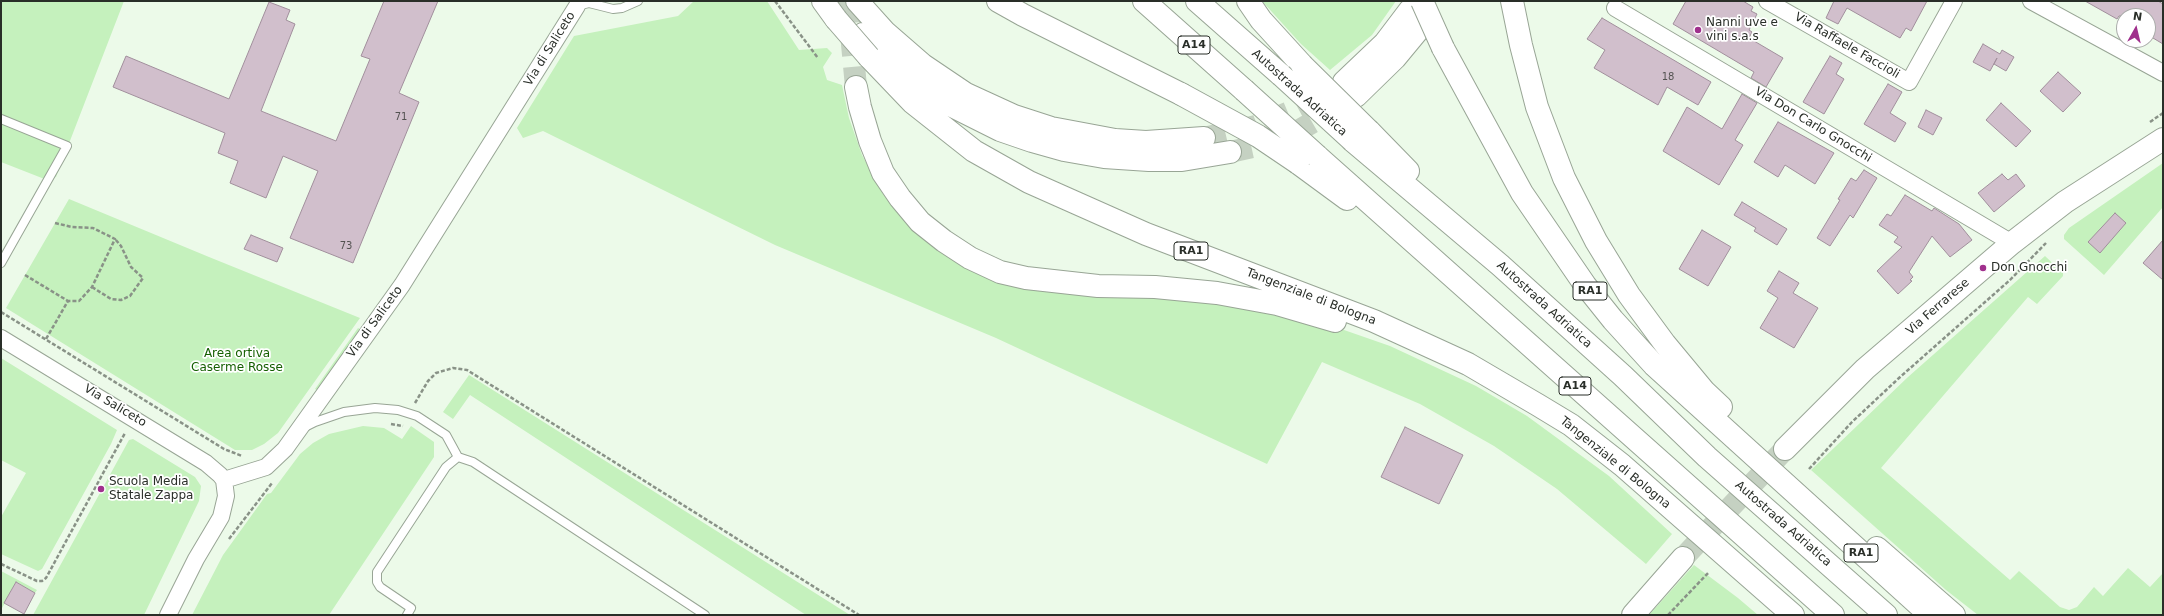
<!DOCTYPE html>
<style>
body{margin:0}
#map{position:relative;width:2164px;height:616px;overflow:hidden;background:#ecfae9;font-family:"DejaVu Sans",sans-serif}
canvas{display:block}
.frame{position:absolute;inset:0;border:2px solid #292e28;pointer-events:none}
.north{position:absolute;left:2116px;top:8px;width:40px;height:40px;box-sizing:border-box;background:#fff;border:1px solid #a9aba9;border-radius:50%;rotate:8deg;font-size:11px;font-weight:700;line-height:16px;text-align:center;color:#292e28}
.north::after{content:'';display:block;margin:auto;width:14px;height:18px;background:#a0308d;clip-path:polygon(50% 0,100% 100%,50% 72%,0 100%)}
</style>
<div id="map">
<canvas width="2164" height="616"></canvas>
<div class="frame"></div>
<div class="north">N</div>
</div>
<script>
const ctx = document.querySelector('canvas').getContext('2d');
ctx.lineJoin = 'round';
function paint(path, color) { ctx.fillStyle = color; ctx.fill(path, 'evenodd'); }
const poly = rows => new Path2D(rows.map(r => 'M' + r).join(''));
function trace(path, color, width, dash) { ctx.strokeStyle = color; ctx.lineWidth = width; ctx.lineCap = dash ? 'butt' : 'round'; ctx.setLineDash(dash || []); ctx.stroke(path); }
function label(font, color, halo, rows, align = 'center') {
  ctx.font = font + ' "DejaVu Sans",sans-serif'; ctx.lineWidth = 3.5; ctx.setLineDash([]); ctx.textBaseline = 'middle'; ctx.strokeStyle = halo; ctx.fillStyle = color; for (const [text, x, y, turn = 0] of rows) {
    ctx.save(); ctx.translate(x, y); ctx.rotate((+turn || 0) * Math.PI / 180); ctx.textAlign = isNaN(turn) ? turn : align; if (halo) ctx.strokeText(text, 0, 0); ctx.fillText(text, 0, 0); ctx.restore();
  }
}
paint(poly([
 [1,1,124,1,56,177,47,180,1,162],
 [694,1,767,1,799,50,827,48,832,53,823,67,827,80,842,85,849,118,862,155,883,194,907,222,966,264,1301,315,1390,346,1476,386,1527,416,1609,476,1672,534,1646,564,1557,489,1494,446,1420,404,1322,362,1267,464,996,338,775,245,543,131,523,138,517,128,574,36,678,16],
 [1262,1,1396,1,1372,35,1330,70,1301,44],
 [2163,163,2163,207,2104,275,2064,239,2064,235,2069,228],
 [69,199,209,257,360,318,278,433,264,444,252,450,235,450,6,308],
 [2045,256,2063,273,2063,276,2037,304,2028,297,1881,468,2010,580,2019,571,2060,607,2069,610,2077,607,2094,587,2103,596,2128,568,2150,587,2163,573,2163,615,1978,615,1946,590,1811,470,1908,377],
 [358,328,360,329,317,390,315,389],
 [1,358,117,430,111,444,42,569,38,571,1,554,1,517,26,473,1,460],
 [469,375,850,615,806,615,470,395,453,419,443,412],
 [363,426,384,428,402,439,411,426,434,442,434,457,329,615,192,615,223,555,267,494,271,493,300,454,313,443,329,434],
 [133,439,195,477,201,486,199,501,144,615,33,615,123,451,129,440],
 [1694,565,1738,598,1758,615,1649,615],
 [1,571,37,590,35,593,16,582,1,610]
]), '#c5f1bd');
const building = poly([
 [384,1,438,1,399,93,419,102,353,263,290,238,318,171,283,156,266,198,230,183,238,161,218,153,225,133,113,87,126,56,229,99,269,2,290,10,286,20,295,24,261,111,336,141,370,59,361,56,384,1],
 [1686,1,1743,1,1753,7,1751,11,1757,14,1749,30,1752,32,1749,38,1783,58,1766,87,1751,78,1754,72,1673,24,1686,1],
 [1834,1,1927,1,1911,31,1906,28,1900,38,1847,8,1838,24,1826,18,1834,1],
 [2085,1,2158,1,2163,4,2163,44,2148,35,2148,16,2119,16,2117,19,2085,1],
 [1602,18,1711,82,1698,105,1667,87,1658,105,1594,68,1605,50,1587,39,1602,18],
 [1983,44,2000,54,2002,50,2014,57,2006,71,1994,64,1997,58,1990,71,1973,62,1983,44],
 [1830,56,1842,63,1836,74,1844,79,1824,114,1803,102,1830,56],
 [2058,72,2081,93,2063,112,2040,91,2058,72],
 [1888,84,1902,92,1890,113,1906,123,1895,142,1864,124,1888,84],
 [1742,94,1757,103,1735,140,1743,145,1719,185,1663,151,1687,107,1722,129,1742,94],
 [2001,103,2031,131,2016,147,1986,120,2001,103],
 [1926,110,1942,118,1933,135,1918,127,1926,110],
 [1778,122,1834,153,1815,184,1785,165,1778,177,1754,162,1778,122],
 [1864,170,1877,178,1853,218,1850,215,1830,246,1817,238,1840,200,1838,199,1851,178,1856,181,1864,170],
 [2002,174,2008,180,2016,174,2025,186,1994,212,1978,193,2002,174],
 [1905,195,1932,211,1934,208,1959,224,1972,240,1950,257,1932,236,1909,272,1913,277,1910,280,1912,281,1898,294,1877,271,1902,247,1894,242,1898,237,1879,225,1887,214,1891,216,1905,195],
 [1742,202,1787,229,1777,245,1754,231,1756,228,1734,215,1742,202],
 [2115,213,2126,223,2100,253,2088,242,2115,213],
 [1702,230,1731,247,1708,286,1679,269,1702,230],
 [251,235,283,248,277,262,244,249,251,235],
 [2163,240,2163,280,2143,263,2163,240],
 [1779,271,1799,283,1793,293,1818,308,1794,348,1760,328,1778,298,1767,291,1779,271],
 [1405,427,1463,455,1439,504,1381,477,1405,427],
 [16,582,35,593,24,614,4,603,16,582]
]);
paint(building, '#d1bfcc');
trace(building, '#a18f9c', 1);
trace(poly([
 [1683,558,1785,449]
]), '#c5d1c2', 22, [22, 11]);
trace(poly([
 [848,1,856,87],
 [1204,138,1256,126,1292,111,1326,93],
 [1230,152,1262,145,1296,132,1341,106]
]), '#c5d1c2', 22, [22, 11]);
const lane = poly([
 [577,6,589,3,613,9,622,8,638,1],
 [1,119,67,146,1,263],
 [305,427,315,422,344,412,375,408,398,410,417,416,446,435,458,457],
 [407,615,411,608,380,587,377,582,377,572,446,467,458,457,473,462,705,615]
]);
const street = poly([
 [1767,1,1909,82,1954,1],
 [2031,1,2163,73],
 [1615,8,2012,243],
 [1,338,206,463,220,475,224,480,226,496,221,517,196,559,168,615],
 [224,480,266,467,285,449,402,285,577,6]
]);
const secondary = poly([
 [1785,449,1865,369,2012,243,2065,202,2163,139],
 [1633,615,1683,558]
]);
const highway = poly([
 [823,1,836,19],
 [857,1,885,32,923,65,966,94,1014,116,1051,128,1115,140,1146,142,1204,138],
 [998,1,1023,15,1181,94],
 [1144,1,1244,90],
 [1197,1,1281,75],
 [1248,1,1261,20,1302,65],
 [1512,1,1521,45,1537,107,1564,178,1596,241,1629,295,1665,344,1704,391,1721,407],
 [863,34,924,88,954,107,1000,130,1032,141,1064,150,1104,157,1149,160,1182,160,1230,152],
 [1443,48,1522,193,1585,285,1613,320,1654,365,1930,615],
 [869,57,912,102,974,151,1029,182,1146,234,1374,321,1468,364,1538,405,1571,425,1622,465,1793,615],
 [1344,82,1385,43,1410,10],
 [856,87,860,107,870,141,883,173,900,198,920,222,944,241,970,258,1000,272,1026,278,1098,286,1155,287,1217,293,1277,304,1335,321],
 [1356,96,1395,58,1419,29],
 [1369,131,1408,171],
 [1353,141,1500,265,1623,376,1707,457,1886,615],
 [1317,156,1833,615],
 [1298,163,1347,199],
 [1877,548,1954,615]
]);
trace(lane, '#98a595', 10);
trace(street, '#98a595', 18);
trace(secondary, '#98a595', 24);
trace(highway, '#98a595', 24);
trace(poly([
 [775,1,818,58],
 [2150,122,2163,113],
 [55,223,72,227,93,228,115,239,92,287,79,301,68,301],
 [25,275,68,301,46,339],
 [92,287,111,299,121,300,130,296,143,278,131,267,121,246,115,239],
 [1,312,224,449,242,456],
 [415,403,428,381,436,373,453,368,467,370,859,615],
 [391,424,403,426],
 [1809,469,1852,422,1899,378,2010,280,2046,243],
 [229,539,272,483],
 [1,564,37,581,42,581,46,578,125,433],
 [1668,615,1709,572]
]), '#899287', 2.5, [4, 2]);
trace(lane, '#fff', 8);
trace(street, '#fff', 16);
trace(secondary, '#fff', 22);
trace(highway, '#fff', 22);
const highwayBridge = poly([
 [1422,1,1443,48],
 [836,19,869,57],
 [1302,65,1369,131],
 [1281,75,1353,141],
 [1244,90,1317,156],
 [1181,94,1258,136,1298,163]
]);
trace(highwayBridge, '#98a595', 24, []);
trace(highwayBridge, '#fff', 22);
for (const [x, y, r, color] of [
 [1698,30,4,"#a0308d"],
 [1983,268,4,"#a0308d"],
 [101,489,4,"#a0308d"]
]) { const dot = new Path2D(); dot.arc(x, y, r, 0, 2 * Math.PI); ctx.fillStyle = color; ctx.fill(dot); trace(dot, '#fff', 1.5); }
label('10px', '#535251', null, [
 ["18",1668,77],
 ["71",401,117],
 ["73",346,246]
]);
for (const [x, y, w] of [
 [1194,45,32],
 [1191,251,34],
 [1590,291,34],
 [1575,386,32],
 [1861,553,34]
]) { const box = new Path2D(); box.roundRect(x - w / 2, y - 9, w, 18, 3); ctx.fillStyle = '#fff'; ctx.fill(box); trace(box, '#292e28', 1); }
label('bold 11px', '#292e28', null, [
 ["A14",1194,45],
 ["RA1",1191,251],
 ["RA1",1590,291],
 ["A14",1575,386],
 ["RA1",1861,553]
]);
label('12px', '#292e28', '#fff', [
 ["Nanni uve e",1706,23],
 ["vini s.a.s",1706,37],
 ["Don Gnocchi",1991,268],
 ["Scuola Media",109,482],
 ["Statale Zappa",109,496]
], 'left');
label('12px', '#292e28', '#fff', [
 ["Via Raffaele Faccioli",1847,46,30],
 ["Via di Saliceto",550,49,-58],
 ["Autostrada Adriatica",1299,93,42],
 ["Via Don Carlo Gnocchi",1813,125,31],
 ["Tangenziale di Bologna",1311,297,21],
 ["Autostrada Adriatica",1544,305,42],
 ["Via Ferrarese",1938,307,-41],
 ["Via di Saliceto",375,322,-54],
 ["Via Saliceto",115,406,31],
 ["Tangenziale di Bologna",1615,463,39],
 ["Autostrada Adriatica",1783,524,41]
]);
label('12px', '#145f00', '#fff', [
 ["Area ortiva",237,354],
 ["Caserme Rosse",237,368]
]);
</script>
